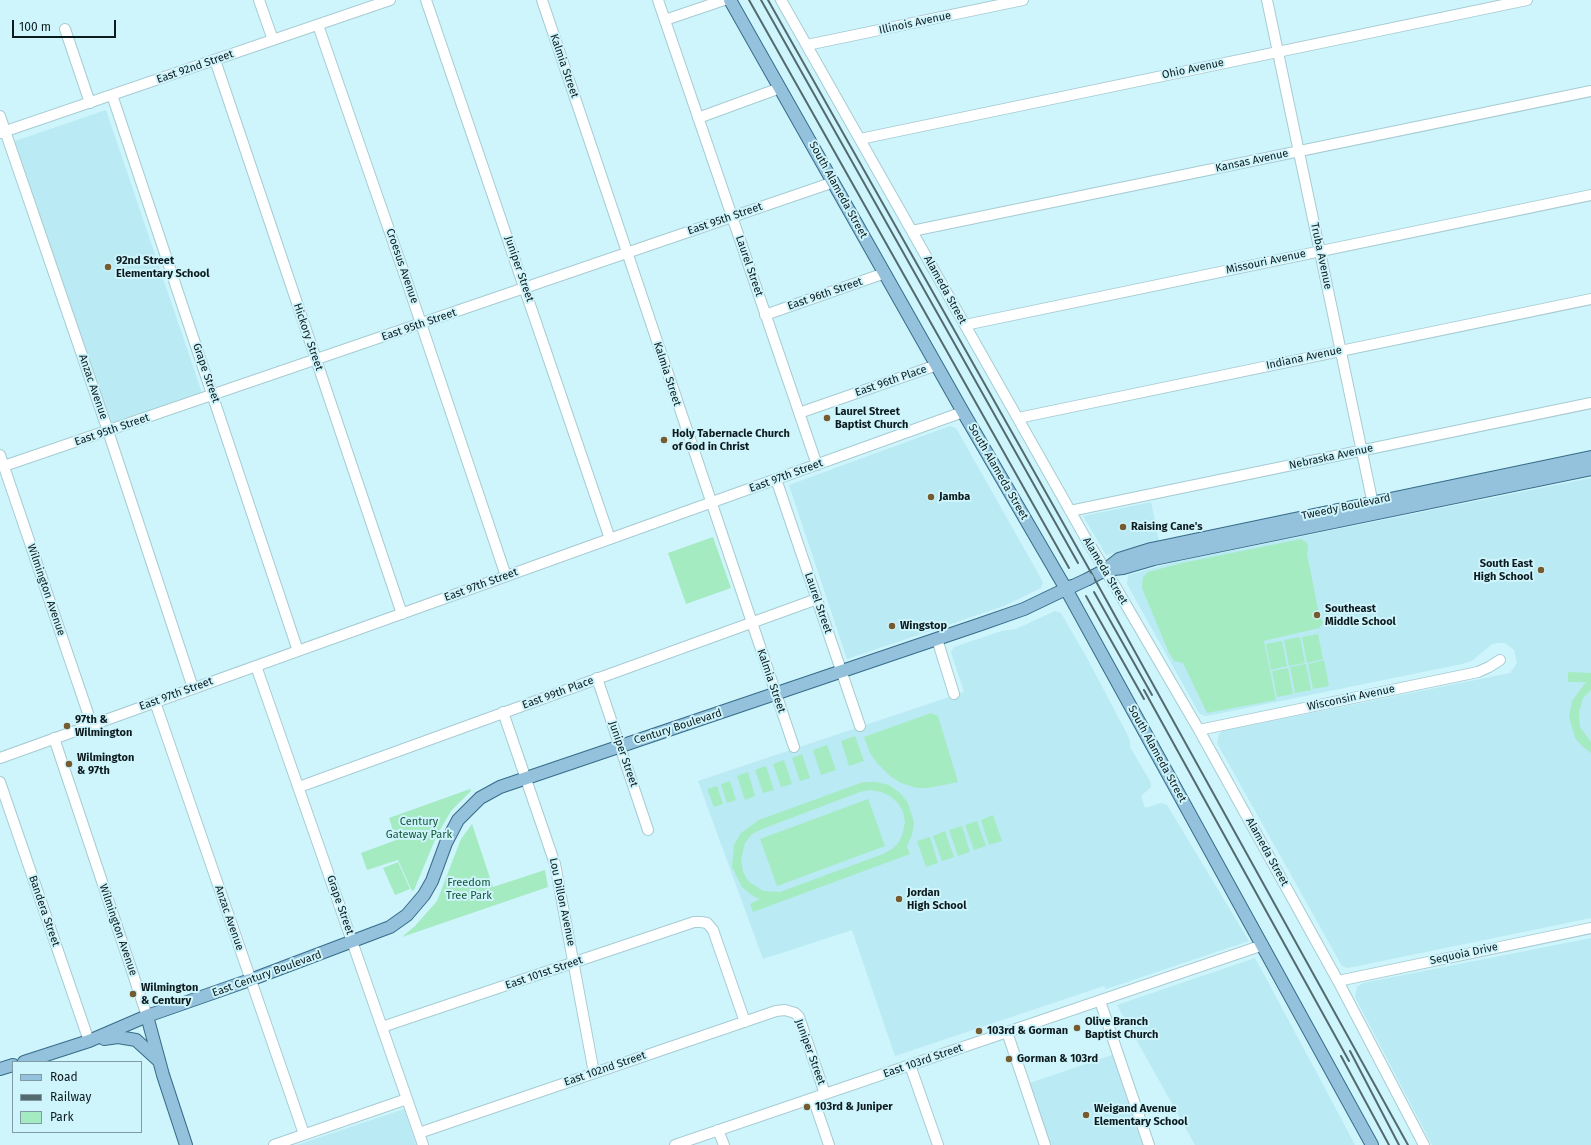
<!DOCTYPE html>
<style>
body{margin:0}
#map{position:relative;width:1591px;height:1145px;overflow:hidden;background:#cef4fc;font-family:"Fira Sans",sans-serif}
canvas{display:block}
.legend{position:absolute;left:12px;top:1061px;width:130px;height:72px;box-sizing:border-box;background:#cef4fc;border:1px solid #819da3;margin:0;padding:5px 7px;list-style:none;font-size:12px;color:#0d1b1e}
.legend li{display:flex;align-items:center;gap:8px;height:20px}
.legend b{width:20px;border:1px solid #819da3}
.scale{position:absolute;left:12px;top:20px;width:104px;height:18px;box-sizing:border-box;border:2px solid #0d1b1e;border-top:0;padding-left:5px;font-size:12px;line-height:14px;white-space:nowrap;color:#0d1b1e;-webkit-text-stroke:3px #cef4fc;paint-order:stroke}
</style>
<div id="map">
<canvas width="1591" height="1145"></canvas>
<ul class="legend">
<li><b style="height:5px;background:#94c1db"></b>Road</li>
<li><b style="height:5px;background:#536a6e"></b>Railway</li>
<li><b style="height:11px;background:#a5ebc2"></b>Park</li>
</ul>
<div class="scale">100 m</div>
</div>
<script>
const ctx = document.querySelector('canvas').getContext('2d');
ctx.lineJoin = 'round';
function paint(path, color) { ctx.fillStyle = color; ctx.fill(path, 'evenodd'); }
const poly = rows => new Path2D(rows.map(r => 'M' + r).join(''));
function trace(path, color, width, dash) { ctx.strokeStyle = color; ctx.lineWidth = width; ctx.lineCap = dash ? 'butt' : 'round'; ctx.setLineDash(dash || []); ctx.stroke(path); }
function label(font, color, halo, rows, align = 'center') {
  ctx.font = font + ' "Fira Sans",sans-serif'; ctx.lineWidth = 4; ctx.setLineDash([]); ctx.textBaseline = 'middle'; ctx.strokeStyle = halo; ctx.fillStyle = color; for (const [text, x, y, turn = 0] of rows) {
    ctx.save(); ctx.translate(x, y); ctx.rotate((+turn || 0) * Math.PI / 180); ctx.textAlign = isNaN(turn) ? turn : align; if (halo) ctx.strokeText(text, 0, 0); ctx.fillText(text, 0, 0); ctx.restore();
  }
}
paint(poly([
 [106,110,202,393,111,424,15,141],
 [950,426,956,428,1043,582,1041,588,1004,606,847,659,789,485],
 [1591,478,1591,918,1348,968,1342,966,1217,743,1219,734,1222,731,1510,673,1517,663,1514,650,1505,643,1497,643,1492,644,1472,661,1462,664,1207,716,1202,715,1199,713,1127,584,1128,575,1175,562],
 [1151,502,1159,541,1106,555,1083,516],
 [1055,611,1061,613,1087,658,1126,732,1130,741,1130,747,1150,781,1151,787,1141,796,1145,808,1161,803,1167,805,1249,941,1106,989,1104,986,895,1056,852,930,763,959,698,781,964,692,951,652,954,647,1002,631,1016,629],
 [1591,938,1591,1145,1432,1145,1355,997,1357,987,1363,983],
 [1255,958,1318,1075,1355,1145,1195,1145,1117,1005],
 [1115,1054,1146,1145,1048,1145,1027,1084],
 [404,1109,416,1145,297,1145]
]), '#baeaf3');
paint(poly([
 [713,537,731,588,686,604,668,553],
 [1301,539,1307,543,1308,548,1307,554,1319,614,1323,623,1319,628,1264,641,1276,700,1207,713,1183,663,1174,661,1169,653,1142,588,1143,577,1148,572,1182,563],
 [1318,634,1323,659,1307,663,1302,637],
 [1300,637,1305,663,1289,666,1284,640],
 [1282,641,1287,666,1271,670,1266,644],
 [1324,660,1329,686,1313,689,1308,664],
 [1306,664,1311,690,1295,693,1290,667],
 [1288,668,1293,694,1277,697,1272,671],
 [1568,672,1591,673,1591,690,1583,698,1579,712,1580,727,1591,742,1591,753,1582,746,1575,738,1569,717,1572,701,1586,682,1568,682],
 [931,713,938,716,958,782,929,788,917,788,901,783,890,776,877,763,870,753,864,737],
 [855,736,864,761,849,766,841,741],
 [827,745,836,770,821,775,813,750],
 [802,754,810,778,800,781,792,758],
 [784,760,792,784,781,787,773,764],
 [766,766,774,790,763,793,755,770],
 [748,772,755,796,745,800,737,776],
 [730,781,736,800,727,803,721,784],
 [863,782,876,782,889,785,900,793,908,803,914,822,912,835,907,846,910,854,753,912,750,904,760,899,753,896,742,887,732,867,734,845,741,833,759,820],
 [870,790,881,792,890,796,898,803,903,812,905,822,903,832,899,842,892,849,883,854,780,892,763,891,748,881,743,871,741,860,745,843,752,834,762,829,860,792],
 [717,786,723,804,714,807,707,789],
 [470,789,471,791,451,811,437,835,414,890,412,891,398,860,367,870,361,853,396,840,389,818],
 [868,799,885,846,777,886,760,839],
 [993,815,1002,841,989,845,981,820],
 [977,821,986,846,974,850,965,825],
 [472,824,493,887,545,870,548,887,402,937,415,926,437,901,461,839],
 [962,826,970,852,958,856,949,830],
 [945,831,954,857,942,861,933,836],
 [930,837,938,863,926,867,917,841],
 [398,862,410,889,395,895,383,868]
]), '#a5ebc2');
const minor = poly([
 [259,0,273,40],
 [426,0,610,539],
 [542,0,794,747],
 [658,0,817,465],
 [781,0,1085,537,1115,586,1199,730,1338,981,1424,1145],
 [1267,0,1374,509],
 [665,20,724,0],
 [318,25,405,276,506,576],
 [65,29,90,103],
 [807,45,1023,0],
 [215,60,402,614],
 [112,95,298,651],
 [0,116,108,431,193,688],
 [698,118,780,88],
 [0,133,390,0],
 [860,139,1527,0],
 [912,231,1591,91],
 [765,315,885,273],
 [965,325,1591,195],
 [799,413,937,365],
 [1018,418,1591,299],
 [0,455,92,725],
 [4,466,834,182],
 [776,479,860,726],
 [1070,511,1591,403],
 [937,639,954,694],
 [256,666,423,1145],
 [597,678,648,830],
 [155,702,304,1134],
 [503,712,555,864,594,1073],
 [1199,730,1478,672,1489,667,1500,660],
 [54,738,147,1016],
 [0,758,963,412],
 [0,782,89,1041],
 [299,787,817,599],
 [1338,981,1591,928],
 [1100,1001,1149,1145],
 [382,1027,694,922,701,922,707,923,713,930,745,1022],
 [1007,1032,1045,1145],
 [910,1065,938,1145],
 [813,1098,829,1145],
 [718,1130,724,1145],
 [419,1133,776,1011,785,1010,795,1013,799,1017,825,1094],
 [274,1145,407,1099],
 [675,1145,1263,945]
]);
const major = poly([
 [730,0,963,412,1066,589,1372,1145],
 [1105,570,1123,568,1154,559,1591,469],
 [1088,579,1105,570,1119,559,1151,549,1591,457],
 [147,1016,163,1075,186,1145],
 [104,1039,118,1037,136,1040,158,1060],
 [24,1062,89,1041,147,1016,250,980,390,927,407,915,424,895,432,881,446,843,458,820,480,798,500,787,981,624,1024,609,1072,586],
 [0,1069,13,1065]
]);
trace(minor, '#a7ccd3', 12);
trace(major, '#366c89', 14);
trace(minor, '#fff', 10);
trace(major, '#94c1db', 12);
trace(poly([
 [749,0,1069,568],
 [761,0,1078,563],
 [768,0,1093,576,1408,1145],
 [1094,592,1152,695],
 [1086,596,1144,699],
 [1144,690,1349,1061],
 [1350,1051,1399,1145],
 [1341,1056,1389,1145]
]), '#536a6e', 2);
const majorBridge = poly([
 [1073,586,1088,579]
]);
trace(majorBridge, '#366c89', 14, []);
trace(majorBridge, '#94c1db', 12);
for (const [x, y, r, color] of [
 [108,267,4,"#765b2e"],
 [827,418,4,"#765b2e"],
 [664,440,4,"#765b2e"],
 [931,497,4,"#765b2e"],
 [1123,527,4,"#765b2e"],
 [1541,570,4,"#765b2e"],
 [1317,615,4,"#765b2e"],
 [892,626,4,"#765b2e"],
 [67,726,4,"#765b2e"],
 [69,764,4,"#765b2e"],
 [899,899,4,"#765b2e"],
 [133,994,4,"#765b2e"],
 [1077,1028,4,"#765b2e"],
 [979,1031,4,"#765b2e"],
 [1009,1059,4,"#765b2e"],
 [807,1107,4,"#765b2e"],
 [1086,1115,4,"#765b2e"]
]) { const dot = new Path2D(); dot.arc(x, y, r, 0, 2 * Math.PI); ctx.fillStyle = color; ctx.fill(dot); trace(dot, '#cef4fc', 1.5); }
label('11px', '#0d1b1e', '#cef4fc', [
 ["Illinois Avenue",915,23,-12],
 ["Kalmia Street",564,66,71],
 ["East 92nd Street",195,67,-19],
 ["Ohio Avenue",1193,69,-12],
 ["Kansas Avenue",1252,161,-12],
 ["South Alameda Street",838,190,61],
 ["East 95th Street",725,219,-19],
 ["Truba Avenue",1321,256,78],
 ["Missouri Avenue",1266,262,-12],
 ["Croesus Avenue",402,266,71],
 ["Laurel Street",749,266,71],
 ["Juniper Street",519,269,71],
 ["Alameda Street",945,290,61],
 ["East 96th Street",825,294,-19],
 ["East 95th Street",419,325,-19],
 ["Hickory Street",308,337,71],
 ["Indiana Avenue",1304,358,-12],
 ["Grape Street",206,373,71],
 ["Kalmia Street",667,374,72],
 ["East 96th Place",891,381,-19],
 ["Anzac Avenue",93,387,71],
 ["East 95th Street",112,430,-19],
 ["Nebraska Avenue",1331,457,-12],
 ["South Alameda Street",998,472,60],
 ["East 97th Street",786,476,-20],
 ["Tweedy Boulevard",1346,507,-12],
 ["Alameda Street",1105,571,59],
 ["East 97th Street",481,585,-20],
 ["Wilmington Avenue",46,590,71],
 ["Laurel Street",818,603,71],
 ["Kalmia Street",771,681,71],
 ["East 99th Place",558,693,-20],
 ["East 97th Street",176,694,-20],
 ["Wisconsin Avenue",1351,698,-12],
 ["Century Boulevard",678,727,-18],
 ["Juniper Street",623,754,71],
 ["South Alameda Street",1157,754,61],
 ["Alameda Street",1267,852,61],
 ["Lou Dillon Avenue",562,902,78],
 ["Grape Street",340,905,71],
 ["Bandera Street",44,911,71],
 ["Anzac Avenue",229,918,71],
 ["Wilmington Avenue",118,930,71],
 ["Sequoia Drive",1464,954,-12],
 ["East 101st Street",544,973,-19],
 ["East Century Boulevard",267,974,-20],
 ["Juniper Street",810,1052,70],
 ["East 103rd Street",923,1061,-19],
 ["East 102nd Street",605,1069,-19]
]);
label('bold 11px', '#0d1b1e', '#cef4fc', [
 ["92nd Street",116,261],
 ["Elementary School",116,274],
 ["Laurel Street",835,412],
 ["Baptist Church",835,425],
 ["Holy Tabernacle Church",672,434],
 ["of God in Christ",672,447],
 ["Jamba",939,497],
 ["Raising Cane's",1131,527],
 ["South East",1533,564,"right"],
 ["High School",1533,577,"right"],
 ["Southeast",1325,609],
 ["Middle School",1325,622],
 ["Wingstop",900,626],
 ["97th &",75,720],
 ["Wilmington",75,733],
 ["Wilmington",77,758],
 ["& 97th",77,771],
 ["Jordan",907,893],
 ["High School",907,906],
 ["Wilmington",141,988],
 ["& Century",141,1001],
 ["Olive Branch",1085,1022],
 ["Baptist Church",1085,1035],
 ["103rd & Gorman",987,1031],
 ["Gorman & 103rd",1017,1059],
 ["103rd & Juniper",815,1107],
 ["Weigand Avenue",1094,1109],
 ["Elementary School",1094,1122]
], 'left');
label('11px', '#175839', '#cef4fc', [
 ["Century",419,822],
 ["Gateway Park",419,835],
 ["Freedom",469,883],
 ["Tree Park",469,896]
]);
</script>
